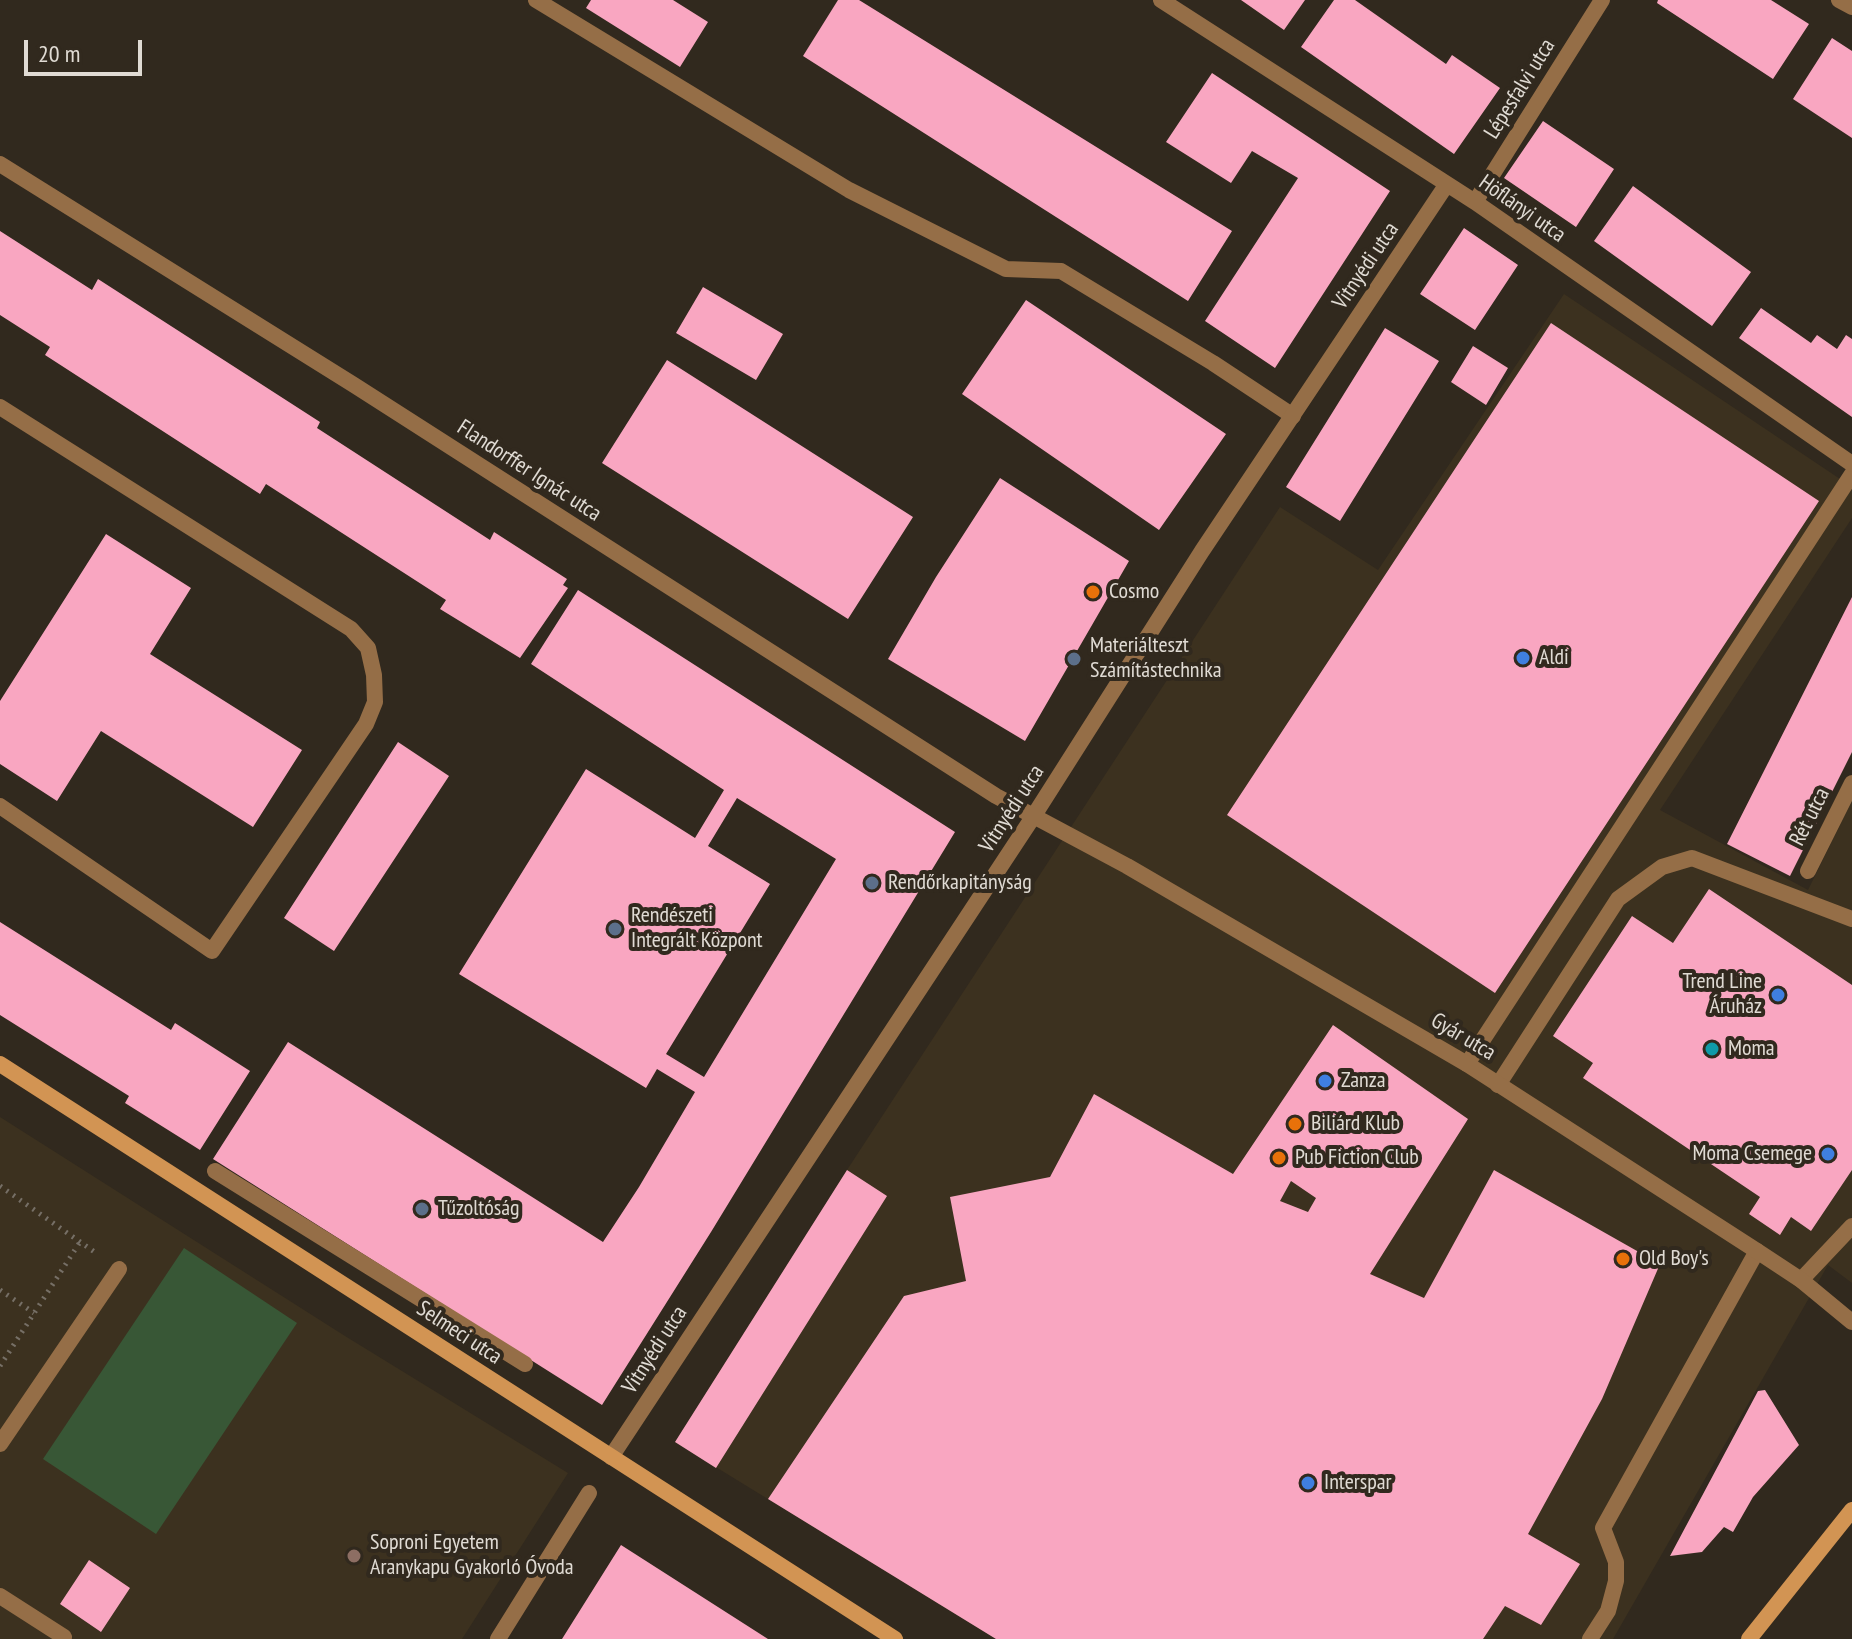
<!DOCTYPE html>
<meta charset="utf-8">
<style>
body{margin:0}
#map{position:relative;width:1852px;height:1639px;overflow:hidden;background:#31291e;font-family:"PT Sans Narrow",sans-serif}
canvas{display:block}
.scale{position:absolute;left:24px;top:40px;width:118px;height:36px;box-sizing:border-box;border:4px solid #e0dbd4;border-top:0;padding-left:10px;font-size:24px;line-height:28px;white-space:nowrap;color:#e0dbd4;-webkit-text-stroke:6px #31291e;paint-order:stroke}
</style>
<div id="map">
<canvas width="1852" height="1639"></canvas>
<div class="scale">20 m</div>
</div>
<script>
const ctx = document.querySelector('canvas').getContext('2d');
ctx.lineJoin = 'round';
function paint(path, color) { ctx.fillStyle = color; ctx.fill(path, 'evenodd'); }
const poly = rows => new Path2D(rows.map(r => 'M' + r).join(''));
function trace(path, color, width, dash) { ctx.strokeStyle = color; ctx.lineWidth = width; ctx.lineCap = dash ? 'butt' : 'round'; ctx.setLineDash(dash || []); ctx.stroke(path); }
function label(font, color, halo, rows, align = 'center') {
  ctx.font = font + ' "PT Sans Narrow",sans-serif'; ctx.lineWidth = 8; ctx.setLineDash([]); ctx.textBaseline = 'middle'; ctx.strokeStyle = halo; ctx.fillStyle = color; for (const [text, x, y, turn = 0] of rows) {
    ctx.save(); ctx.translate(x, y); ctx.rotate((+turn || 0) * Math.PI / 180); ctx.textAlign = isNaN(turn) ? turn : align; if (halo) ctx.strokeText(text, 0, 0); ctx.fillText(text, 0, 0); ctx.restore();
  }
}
paint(poly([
 [1564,294,1852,487,1852,518,1660,810,1808,890,1852,801,1852,1283,1828,1265,1613,1639,996,1639,675,1442,847,1170,1280,507,1378,570],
 [0,1117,345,1336,568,1473,462,1639,0,1639]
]), '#3c311f');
paint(poly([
 [184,1248,297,1323,156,1534,43,1459]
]), '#385736');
paint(poly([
 [591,0,673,0,708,22,680,67,586,8],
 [838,0,859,0,1232,231,1188,301,803,56],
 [1241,0,1305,0,1284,30],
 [1334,0,1355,0,1446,64,1452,55,1500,88,1454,154,1301,47],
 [1658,0,1771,0,1809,24,1773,79,1657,3],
 [1832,38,1852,51,1852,138,1793,99],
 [1212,73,1390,191,1275,368,1205,321,1298,178,1252,151,1231,183,1166,142],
 [1543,121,1614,169,1576,227,1504,178],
 [1633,186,1751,272,1712,326,1594,241],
 [1464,228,1518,265,1475,330,1420,294],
 [0,231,92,290,98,279,320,422,317,428,490,540,494,532,567,579,563,585,568,588,520,658,440,609,446,600,266,484,260,494,45,355,50,347,0,315],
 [703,287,783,334,756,380,676,333],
 [1026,300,1226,434,1159,530,962,394],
 [1761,308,1811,343,1817,335,1837,349,1846,335,1852,339,1852,417,1739,338],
 [1551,323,1819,501,1495,993,1227,815],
 [1385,328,1439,361,1340,521,1286,487],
 [1473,346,1508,368,1486,405,1451,382],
 [667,360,913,517,848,619,602,463],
 [1000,478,1129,561,1025,741,888,659,936,577],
 [106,534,191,588,150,654,302,750,253,827,101,731,57,801,0,764,0,701],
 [578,590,955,832,711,1232,602,1405,213,1159,288,1042,603,1242,639,1187,695,1092,657,1069,646,1088,459,974,586,769,695,838,724,790,531,664],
 [737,798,836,859,704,1077,666,1054,770,884,708,846],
 [1852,597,1852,752,1790,876,1727,844],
 [398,742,449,776,334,951,284,918],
 [1709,889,1852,985,1852,1170,1811,1231,1791,1217,1780,1235,1749,1214,1760,1197,1583,1078,1593,1063,1553,1036,1632,916,1673,943],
 [0,922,171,1030,175,1023,250,1071,200,1150,125,1103,129,1096,0,1015],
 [1333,1025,1468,1119,1370,1274,1424,1298,1494,1170,1660,1264,1602,1399,1528,1534,1580,1564,1541,1625,1505,1606,1483,1639,996,1639,768,1499,904,1296,966,1281,950,1197,1050,1177,1094,1094,1233,1174],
 [1291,1181,1316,1198,1308,1212,1280,1201],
 [847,1170,887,1196,716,1468,675,1442],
 [1765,1390,1799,1445,1753,1497,1733,1532,1724,1527,1702,1552,1670,1556,1758,1391],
 [621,1545,768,1639,562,1639],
 [89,1560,130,1588,101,1632,60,1604]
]), '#f9a6c1');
trace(poly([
 [0,1186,96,1253],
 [0,1290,34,1313],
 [0,1366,80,1242]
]), '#766f66', 5, [2, 6]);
trace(poly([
 [536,0,849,190,1006,269,1061,271,1213,363,1293,416],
 [0,407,351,629,368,648,374,675,375,702,366,724,212,951,0,806],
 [1808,871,1852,783],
 [1467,1064,1852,474],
 [1498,1085,1618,899,1662,867,1692,858,1852,919],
 [215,1171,525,1364],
 [1801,1280,1852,1226],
 [0,1444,119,1269],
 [0,1596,64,1637,62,1639],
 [1590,1639,1608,1611,1616,1581,1616,1562,1603,1528,1757,1251]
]), '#956e47', 16);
trace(poly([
 [1161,0,1475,202,1852,464],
 [1839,0,1852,7],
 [0,164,354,385,996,796,1127,866,1467,1064,1757,1251,1801,1280,1852,1322],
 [1475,202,1602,0],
 [611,1457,1033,817,1202,551,1447,184],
 [498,1639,589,1493]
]), '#956e47', 16);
trace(poly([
 [0,1064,895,1639],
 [1749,1639,1852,1510]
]), '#d29453', 16);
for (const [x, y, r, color] of [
 [1093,592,8,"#e8710a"],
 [1523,658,8,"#3f7fe0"],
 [1074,659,8,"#5c6f8a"],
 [872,883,8,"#5c6f8a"],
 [615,929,8,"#5c6f8a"],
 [1778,995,8,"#3f7fe0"],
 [1712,1049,8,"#0f9aa8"],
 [1325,1081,8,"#3f7fe0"],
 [1295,1124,8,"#e8710a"],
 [1828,1154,8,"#3f7fe0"],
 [1279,1158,8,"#e8710a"],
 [422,1209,8,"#5c6f8a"],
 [1623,1259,8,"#e8710a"],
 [1308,1483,8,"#3f7fe0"],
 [354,1556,8,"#8d6e63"]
]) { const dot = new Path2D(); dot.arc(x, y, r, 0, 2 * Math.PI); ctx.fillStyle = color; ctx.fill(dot); trace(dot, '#31291e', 3); }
label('22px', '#e0dbd4', '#31291e', [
 ["Lépesfalvi utca",1520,89,-58],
 ["Höflányi utca",1522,209,35],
 ["Vitnyédi utca",1366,266,-56],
 ["Flandorffer Ignác utca",529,471,33],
 ["Vitnyédi utca",1012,809,-57],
 ["Rét utca",1810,817,-63],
 ["Gyár utca",1463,1037,31],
 ["Selmeci utca",459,1333,33],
 ["Vitnyédi utca",655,1350,-57]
]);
label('22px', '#e0dbd4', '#31291e', [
 ["Cosmo",1109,592],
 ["Materiálteszt",1090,646],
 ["Számítástechnika",1090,671],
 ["Aldi",1539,658],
 ["Rendőrkapitányság",888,883],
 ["Rendészeti",631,916],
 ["Integrált Központ",631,941],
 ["Trend Line",1762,982,"right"],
 ["Áruház",1762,1007,"right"],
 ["Moma",1728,1049],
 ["Zanza",1341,1081],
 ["Biliárd Klub",1311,1124],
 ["Moma Csemege",1812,1154,"right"],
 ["Pub Fiction Club",1295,1158],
 ["Tűzoltóság",438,1209],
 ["Old Boy's",1639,1259],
 ["Interspar",1324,1483],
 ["Soproni Egyetem",370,1543],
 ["Aranykapu Gyakorló Óvoda",370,1568]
], 'left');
</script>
